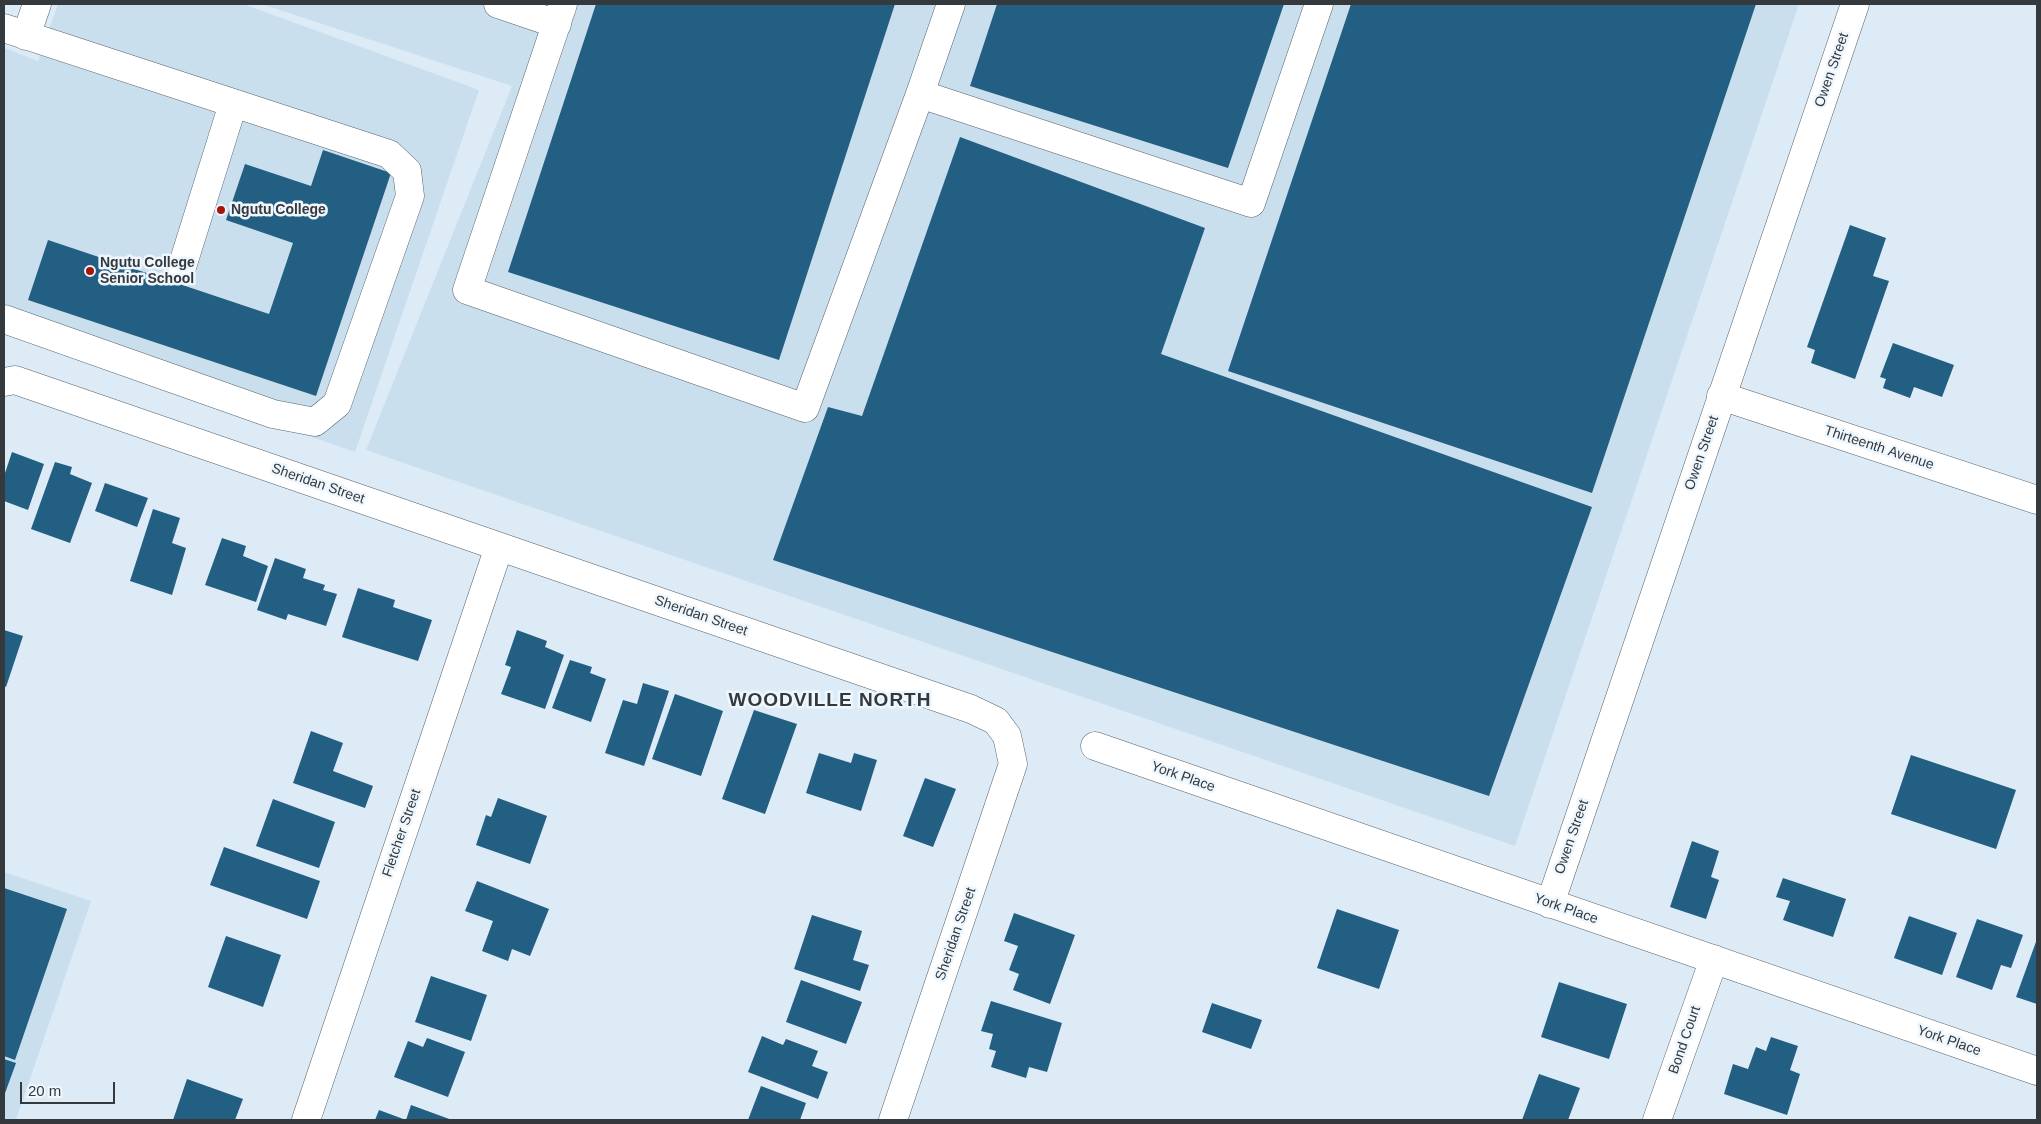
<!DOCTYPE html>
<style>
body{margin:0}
#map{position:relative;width:2041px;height:1124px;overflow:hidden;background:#ddebf6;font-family:Helvetica,sans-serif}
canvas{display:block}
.frame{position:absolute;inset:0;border:5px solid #34393d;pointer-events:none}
.scale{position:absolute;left:20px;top:1082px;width:95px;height:22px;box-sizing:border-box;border:2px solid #34393d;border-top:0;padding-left:6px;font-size:15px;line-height:18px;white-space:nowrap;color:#34393d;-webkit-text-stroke:4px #eff7fe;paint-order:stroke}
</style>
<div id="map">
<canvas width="2041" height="1124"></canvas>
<div class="frame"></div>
<div class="scale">20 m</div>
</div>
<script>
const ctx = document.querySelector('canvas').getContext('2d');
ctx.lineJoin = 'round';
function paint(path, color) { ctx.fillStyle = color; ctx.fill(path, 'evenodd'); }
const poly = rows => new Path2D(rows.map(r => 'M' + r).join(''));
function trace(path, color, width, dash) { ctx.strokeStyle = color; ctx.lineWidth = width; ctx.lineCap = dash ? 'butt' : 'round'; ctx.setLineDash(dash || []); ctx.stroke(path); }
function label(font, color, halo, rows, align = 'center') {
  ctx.font = font + ' Helvetica,sans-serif'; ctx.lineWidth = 5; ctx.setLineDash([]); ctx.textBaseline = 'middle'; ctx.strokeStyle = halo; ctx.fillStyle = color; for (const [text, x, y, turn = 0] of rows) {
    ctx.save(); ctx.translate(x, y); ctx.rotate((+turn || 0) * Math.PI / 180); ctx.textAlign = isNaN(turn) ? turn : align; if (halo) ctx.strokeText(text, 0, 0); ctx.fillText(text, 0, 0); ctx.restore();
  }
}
paint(poly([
 [58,4,243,4,479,90,355,452,4,330,4,48,38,61],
 [261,4,1799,4,1515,846,366,450,512,86],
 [4,872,91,901,16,1120,4,1120]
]), '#cadfee');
paint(poly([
 [596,4,895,4,779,360,508,272],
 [997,4,1284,4,1228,168,970,86],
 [1351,4,1756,4,1592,493,1228,371],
 [960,137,1205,228,1161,354,1592,507,1489,796,773,560,828,407,862,416],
 [323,150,391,173,316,396,28,300,48,240,269,314,293,243,226,220,245,164,311,186],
 [1850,225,1886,238,1873,276,1889,281,1855,379,1811,363,1815,350,1807,347],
 [1893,343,1954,365,1942,397,1914,387,1910,398,1883,388,1886,379,1880,377],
 [12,452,44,464,28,510,4,501,4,476],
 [55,462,72,467,70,474,92,483,70,543,31,529],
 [105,483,148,498,137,527,95,511],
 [153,509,180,518,172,543,186,548,172,595,130,581],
 [222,538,246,546,243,556,268,566,256,602,205,585],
 [275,558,306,569,303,578,325,585,323,590,337,594,326,626,288,614,286,620,257,610],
 [358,588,395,600,393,607,432,620,418,661,342,637],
 [4,630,23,636,6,687,4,686],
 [517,630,547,641,545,647,564,655,545,709,501,694,511,667,505,665],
 [570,660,592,667,590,673,606,679,591,722,552,708],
 [643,683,669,691,644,766,605,753,623,700,637,704],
 [675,694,723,711,701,776,652,759],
 [754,710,797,724,765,814,722,799],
 [311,731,343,743,333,771,373,786,365,808,293,783],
 [819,753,851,763,854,753,877,760,861,811,806,793],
 [1911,755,2016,790,1996,849,1891,814],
 [925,778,956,789,933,847,903,836],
 [498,798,547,816,530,864,476,845,486,815,491,817],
 [273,799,335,822,319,868,256,846],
 [1692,841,1719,851,1711,877,1719,880,1706,919,1670,907],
 [224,847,320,881,307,919,210,885],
 [1783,878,1846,899,1833,937,1783,920,1790,901,1776,897],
 [477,881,549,909,530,956,512,949,508,961,482,951,493,921,465,911],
 [4,888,67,909,15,1060,4,1056],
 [1337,909,1399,930,1379,989,1317,968],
 [1014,913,1075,935,1050,1004,1013,990,1019,974,1009,970,1018,946,1004,941],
 [812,915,862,931,853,960,869,965,860,991,794,969],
 [1909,916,1957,933,1942,975,1894,958],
 [1977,919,2023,935,2011,968,2001,965,1992,990,1956,977],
 [226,936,281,955,263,1007,208,987],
 [2037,939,2037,1004,2016,997],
 [431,976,487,995,471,1041,415,1022],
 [801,980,862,1002,846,1044,786,1022],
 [1559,982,1627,1004,1609,1059,1541,1037],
 [991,1001,1062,1023,1047,1072,1029,1067,1026,1078,991,1067,996,1051,989,1049,993,1034,981,1031],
 [1212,1003,1262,1020,1251,1049,1202,1032],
 [762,1036,783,1045,786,1039,818,1051,812,1066,828,1072,818,1099,748,1072],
 [1771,1037,1798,1046,1790,1070,1800,1074,1787,1115,1724,1094,1733,1064,1748,1069,1756,1047,1766,1051],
 [427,1038,465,1052,448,1097,394,1077,408,1041,423,1047],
 [4,1059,16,1063,4,1096],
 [1539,1074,1580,1088,1568,1120,1522,1120],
 [187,1079,243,1099,235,1120,173,1120],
 [761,1086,806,1103,800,1120,748,1120],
 [411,1105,452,1120,375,1120,379,1110,406,1120]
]), '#235e83');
const minor = poly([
 [498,4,557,24],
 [563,4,467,290,805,408,920,94,951,4],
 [4,28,389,154,407,171,410,196,337,404,315,422,273,414,4,319],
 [26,36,37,4],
 [920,94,1251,203,1319,4],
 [182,267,233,104],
 [4,382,15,380,971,709,996,721,1007,736,1013,764,893,1120],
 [1721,396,2037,500],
 [1095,746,2037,1071],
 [1550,904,1855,4],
 [306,1120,499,547],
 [1657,1120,1714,959]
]);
trace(minor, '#57636c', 29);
trace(minor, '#fff', 28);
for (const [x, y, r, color] of [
 [221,210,5,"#a71505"],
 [90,271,5,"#a71505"]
]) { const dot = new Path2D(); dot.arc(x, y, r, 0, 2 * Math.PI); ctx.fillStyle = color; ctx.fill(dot); trace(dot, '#eff7fe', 2); }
label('14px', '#34393d', '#eff7fe', [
 ["Owen Street",1832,70,-71],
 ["Thirteenth Avenue",1879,448,18],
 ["Owen Street",1702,453,-71],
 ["Sheridan Street",318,484,19],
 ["Sheridan Street",701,616,19],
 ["York Place",1183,777,19],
 ["Fletcher Street",402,833,-71],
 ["Owen Street",1572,837,-71],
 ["York Place",1566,909,19],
 ["Sheridan Street",956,934,-71],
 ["Bond Court",1685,1040,-71],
 ["York Place",1949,1041,19]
]);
label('bold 14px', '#34393d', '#eff7fe', [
 ["Ngutu College",231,210],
 ["Ngutu College",100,263],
 ["Senior School",100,279]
], 'left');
ctx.letterSpacing = '1px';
label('bold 19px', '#34393d', '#eff7fe', [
 ["WOODVILLE NORTH",830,701]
]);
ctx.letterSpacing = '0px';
</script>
